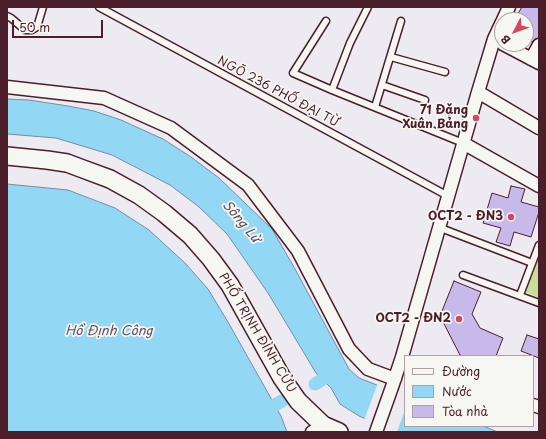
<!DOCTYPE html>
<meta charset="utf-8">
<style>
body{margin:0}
#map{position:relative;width:546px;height:439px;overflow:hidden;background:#edeaf1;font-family:"Playpen Sans",sans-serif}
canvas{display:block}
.frame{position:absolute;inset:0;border:8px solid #4a1f2b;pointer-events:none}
.legend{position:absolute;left:404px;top:355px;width:130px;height:72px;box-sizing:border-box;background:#f6f6f2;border:1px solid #b1a0a2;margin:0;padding:5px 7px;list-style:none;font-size:12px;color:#4a1f2b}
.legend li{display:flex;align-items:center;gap:8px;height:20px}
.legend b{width:20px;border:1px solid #b1a0a2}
.north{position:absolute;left:494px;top:12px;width:40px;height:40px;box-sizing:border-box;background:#f6f6f2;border:1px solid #b1a0a2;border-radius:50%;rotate:229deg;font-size:11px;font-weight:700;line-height:16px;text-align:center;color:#4a1f2b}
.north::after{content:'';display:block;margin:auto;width:14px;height:18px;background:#d1495b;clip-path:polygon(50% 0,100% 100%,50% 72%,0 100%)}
.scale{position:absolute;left:12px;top:20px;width:91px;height:18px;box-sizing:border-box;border:2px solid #4a1f2b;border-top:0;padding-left:5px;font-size:12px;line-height:14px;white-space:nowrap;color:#4a1f2b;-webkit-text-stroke:3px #f6f6f2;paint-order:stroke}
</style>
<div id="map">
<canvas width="546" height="439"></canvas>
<div class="frame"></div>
<ul class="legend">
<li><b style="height:5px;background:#f6f6f2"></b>Đường</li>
<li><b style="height:11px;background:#92d7f3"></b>Nước</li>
<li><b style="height:11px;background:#c7baeb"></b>Tòa nhà</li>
</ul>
<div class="north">B</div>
<div class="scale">50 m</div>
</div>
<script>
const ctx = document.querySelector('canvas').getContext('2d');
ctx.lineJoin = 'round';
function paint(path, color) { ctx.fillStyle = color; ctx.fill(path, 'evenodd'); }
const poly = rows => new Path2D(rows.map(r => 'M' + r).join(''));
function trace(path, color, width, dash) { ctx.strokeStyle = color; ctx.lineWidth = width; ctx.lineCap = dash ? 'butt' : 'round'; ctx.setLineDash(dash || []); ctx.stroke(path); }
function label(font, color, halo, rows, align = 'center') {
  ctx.font = font + ' "Playpen Sans",sans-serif'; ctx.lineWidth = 3.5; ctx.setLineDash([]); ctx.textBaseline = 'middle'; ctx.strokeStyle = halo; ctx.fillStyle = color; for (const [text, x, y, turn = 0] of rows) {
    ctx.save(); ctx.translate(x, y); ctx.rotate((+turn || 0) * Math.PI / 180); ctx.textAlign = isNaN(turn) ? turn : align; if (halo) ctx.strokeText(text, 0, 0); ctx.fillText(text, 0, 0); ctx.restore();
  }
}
paint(poly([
 [539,258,539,298,526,292]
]), '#c6e096');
const water = poly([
 [7,99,29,100,68,106,94,111,121,120,163,139,191,157,219,178,272,229,295,269,349,369,359,378,405,396,405,426,483,426,498,432,396,432,359,416,340,404,331,388,316,373,268,293,227,234,199,207,170,185,112,155,56,138,7,134,7,99],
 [7,184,68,190,115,208,149,230,185,263,208,289,228,322,281,416,287,432,7,432,7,184]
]);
paint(water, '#92d7f3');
trace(water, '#758da3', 1);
paint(poly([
 [378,383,405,394,405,410,397,432,391,432,364,420]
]), '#edeaf1');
trace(poly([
 [315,384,333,373],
 [275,405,282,401]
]), '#92d7f3', 13);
const building = poly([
 [522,7,539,7,539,38,535,39,532,42,526,39,526,20,514,20,522,7],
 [511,186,525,189,521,202,539,207,539,212,531,237,514,232,510,246,496,242,501,228,483,223,492,193,508,198,511,186],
 [454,281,481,292,472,314,480,328,503,338,496,356,463,356,460,355,440,316,454,281],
 [527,335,539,339,539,358,521,351,527,335]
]);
paint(building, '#c7baeb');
trace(building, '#4a1f2b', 1);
const service = poly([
 [99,7,448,196],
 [368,7,350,43,332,90,463,143],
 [7,16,11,18,25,30,32,30,37,27,43,7],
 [326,21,293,73,332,90],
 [391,57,445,72],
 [382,85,425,100],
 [375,107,401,21],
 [438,227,532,263],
 [463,275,539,303],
 [520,295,539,245]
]);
const minor = poly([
 [503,20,509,7],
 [503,44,539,63],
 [531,59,539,45],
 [7,87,104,98,171,128,248,185,298,251,349,349,368,369,395,379],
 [478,92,539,128],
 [463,143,539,186],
 [533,405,539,407],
 [312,432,323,425],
 [376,432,392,387,402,357,478,92,494,39,502,22]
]);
const secondary = poly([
 [7,156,47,160,67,163,83,169,110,179,139,195,164,213,190,235,211,259,230,285,282,378,298,401,323,425,339,432]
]);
trace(service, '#4a1f2b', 9);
trace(minor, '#4a1f2b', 15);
trace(secondary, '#4a1f2b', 20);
trace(service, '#f6f6f2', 6);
trace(minor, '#f6f6f2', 12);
trace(secondary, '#f6f6f2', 17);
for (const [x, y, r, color] of [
 [476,118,4,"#d1495b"],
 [511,217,4,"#d1495b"],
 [459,319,4,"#d1495b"]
]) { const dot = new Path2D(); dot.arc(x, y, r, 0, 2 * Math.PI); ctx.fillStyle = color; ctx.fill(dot); trace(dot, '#f6f6f2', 1.5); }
label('12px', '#4a1f2b', '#f6f6f2', [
 ["NGÕ 236 PHỐ ĐẠI TỪ",278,92,28],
 ["PHỐ TRỊNH ĐÌNH CỬU",257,333,59]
]);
label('bold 12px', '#4a1f2b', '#f6f6f2', [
 ["71 Đặng",468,111],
 ["Xuân Bảng",468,125],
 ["OCT2 - ĐN3",503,217],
 ["OCT2 - ĐN2",451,319]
], 'right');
label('italic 13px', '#5c4d5d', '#f6f6f2', [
 ["Sông Lừ",241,222,50],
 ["Hồ Định Công",109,331]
]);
</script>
